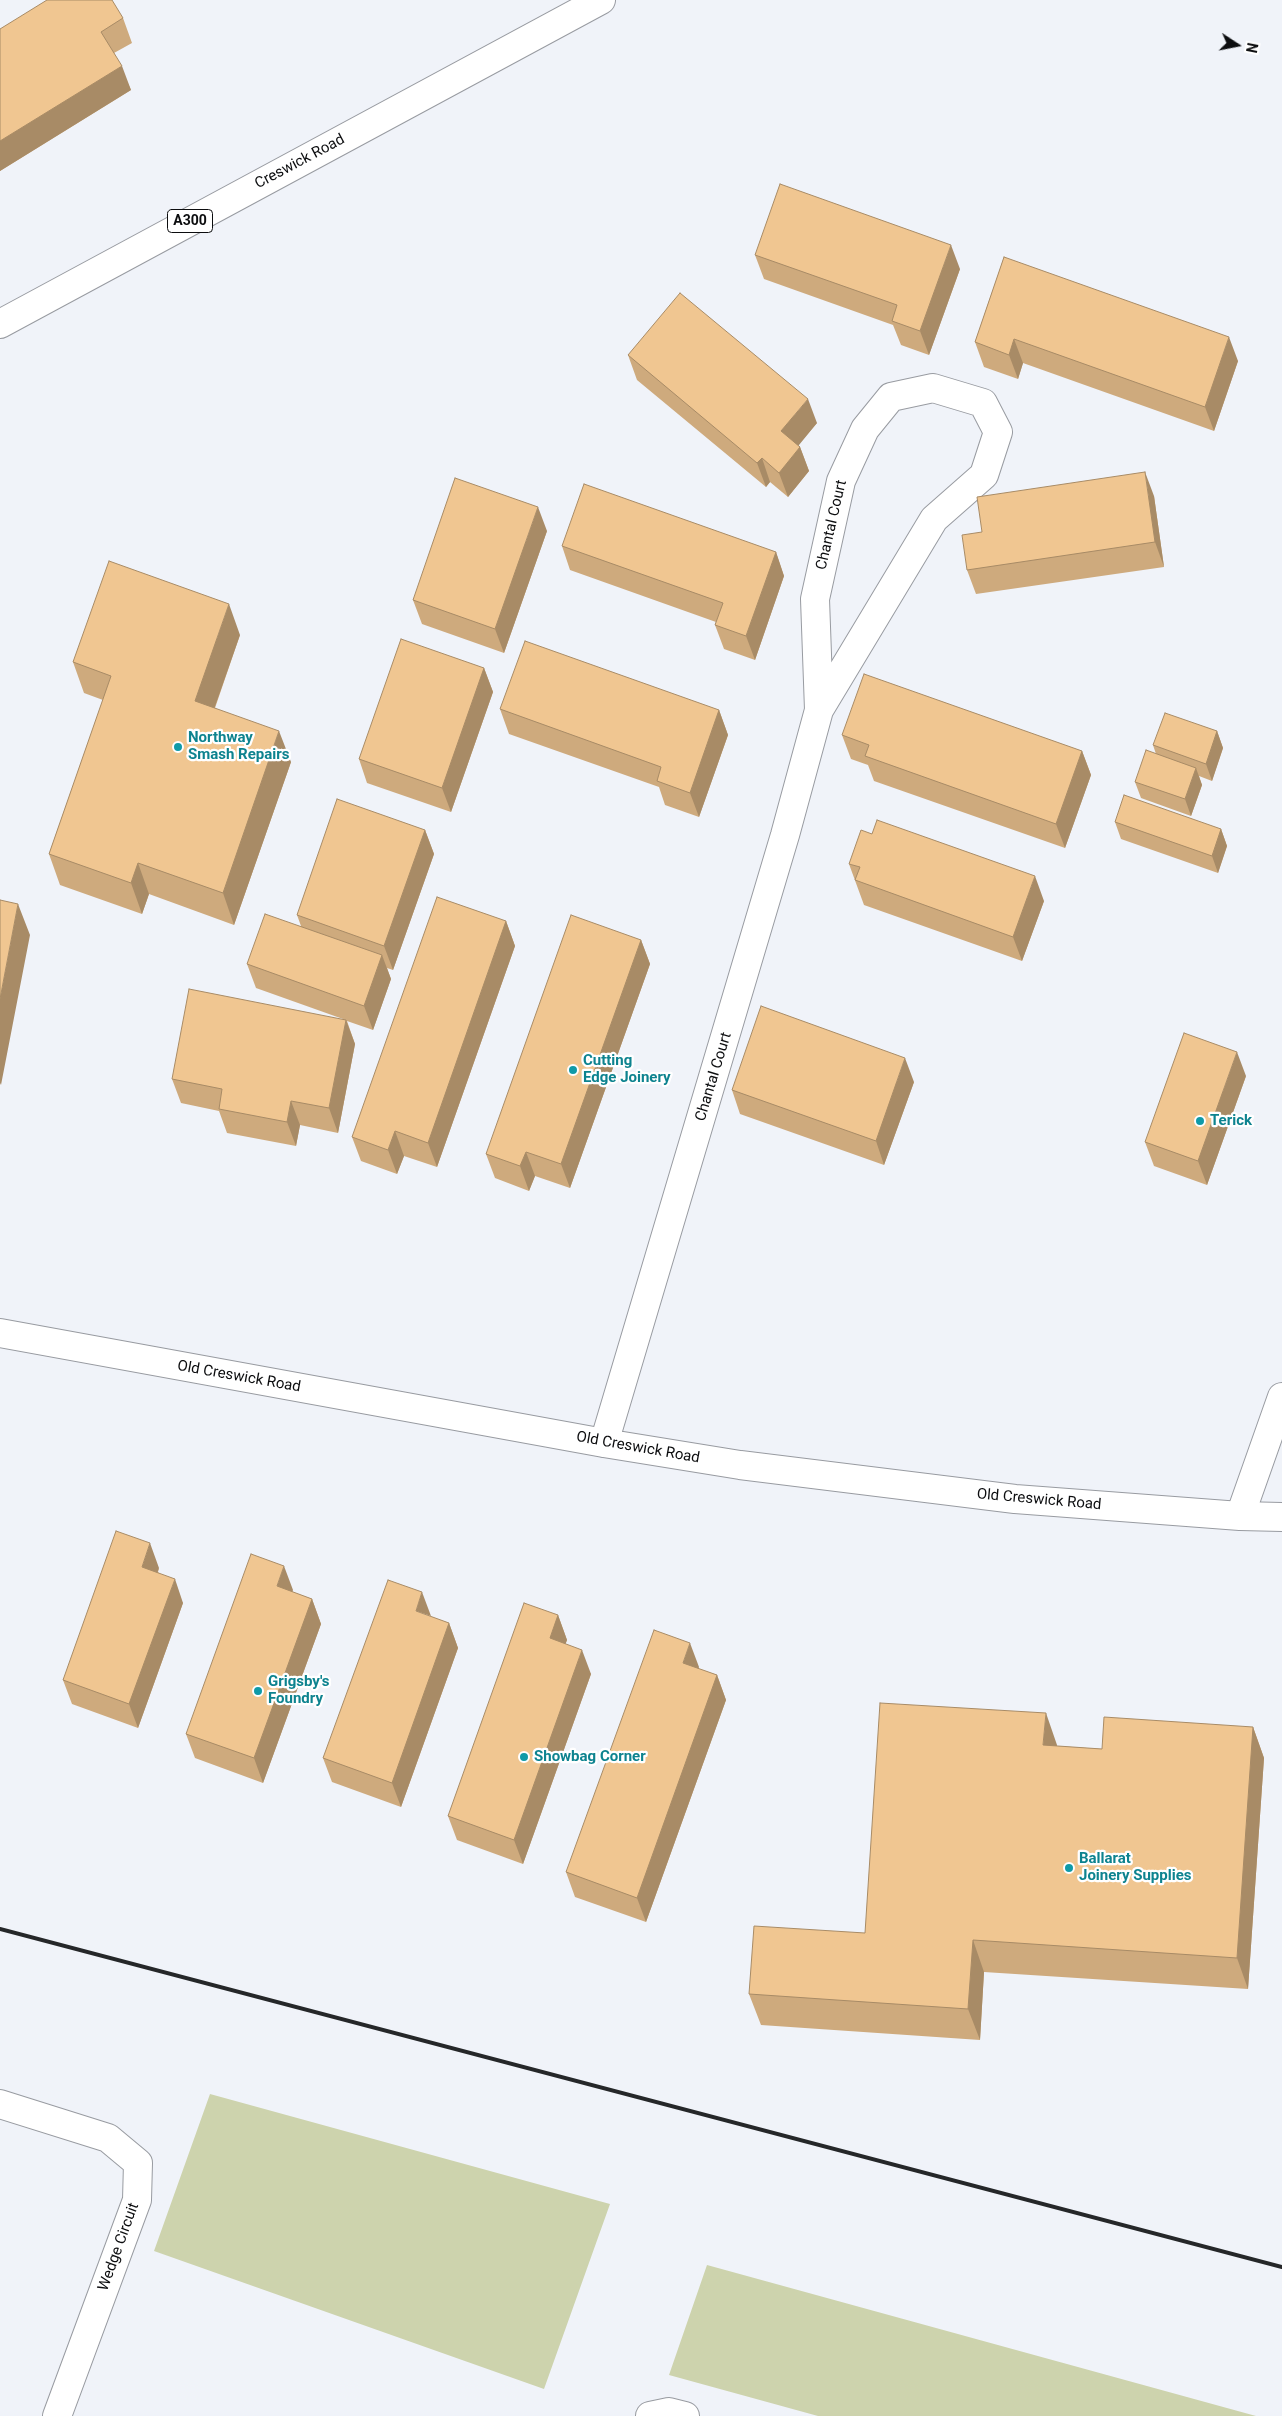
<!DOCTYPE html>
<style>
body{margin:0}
#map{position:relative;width:1282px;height:2416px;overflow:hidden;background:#f0f3f9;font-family:Roboto,sans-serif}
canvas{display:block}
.north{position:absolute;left:1212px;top:20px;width:50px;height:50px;-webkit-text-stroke:4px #fff;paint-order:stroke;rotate:101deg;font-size:14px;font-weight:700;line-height:20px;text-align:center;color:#0c0d0f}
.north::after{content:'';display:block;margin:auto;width:18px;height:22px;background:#0c0d0f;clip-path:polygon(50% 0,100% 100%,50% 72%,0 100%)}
</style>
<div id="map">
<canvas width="1282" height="2416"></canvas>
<div class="north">N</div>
</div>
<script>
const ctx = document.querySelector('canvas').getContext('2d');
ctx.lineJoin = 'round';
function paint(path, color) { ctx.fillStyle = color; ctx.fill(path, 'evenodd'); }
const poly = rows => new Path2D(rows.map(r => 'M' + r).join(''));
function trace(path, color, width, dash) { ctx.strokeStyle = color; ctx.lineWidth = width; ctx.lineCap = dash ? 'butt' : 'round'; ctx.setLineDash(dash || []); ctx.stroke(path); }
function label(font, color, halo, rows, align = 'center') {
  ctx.font = font + ' Roboto,sans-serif'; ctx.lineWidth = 4.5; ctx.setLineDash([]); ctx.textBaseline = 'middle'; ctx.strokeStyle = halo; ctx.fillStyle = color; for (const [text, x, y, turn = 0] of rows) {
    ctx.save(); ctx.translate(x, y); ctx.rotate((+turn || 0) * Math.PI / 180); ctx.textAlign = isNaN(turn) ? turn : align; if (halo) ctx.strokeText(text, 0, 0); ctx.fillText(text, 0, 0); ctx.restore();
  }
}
paint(poly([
 [210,2094,610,2204,544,2389,154,2251],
 [707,2265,1256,2416,818,2416,669,2375]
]), '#cdd3ad');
const minor = poly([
 [0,1333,604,1443,740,1465,1015,1499,1240,1516,1282,1517],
 [604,1443,785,835,819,710,815,599,841,481,865,429,891,397,933,388,983,403,998,432,984,475,934,519,819,710],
 [1240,1516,1282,1397],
 [0,2104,108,2138,138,2163,137,2200,57,2416],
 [650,2416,669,2412,685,2416]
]);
const highway = poly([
 [0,324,601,0]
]);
trace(minor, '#989ba1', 30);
trace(highway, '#989ba1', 30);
trace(minor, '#fff', 28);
trace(highway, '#fff', 28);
trace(poly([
 [0,1929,1282,2267]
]), '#252729', 4);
paint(poly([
 [123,18,132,43,114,53,131,90,0,171,0,29],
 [755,255,960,269,929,355,901,345,893,325,764,279],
 [1004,257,1238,361,1214,431,1023,363,1018,379,984,367,975,342],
 [628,355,817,423,798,445,800,447,809,471,788,497,770,482,766,487,637,380],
 [1154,496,1164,567,976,594,967,570,982,532],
 [547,531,504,653,422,624,413,600],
 [562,546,776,552,784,576,755,660,724,649,715,625,716,622,570,570],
 [240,635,215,708,291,762,234,925,149,894,142,914,60,885,49,854,103,700,84,693,73,662],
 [484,668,493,692,451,812,367,783,359,759],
 [500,709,719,710,728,735,699,817,665,805,659,787,509,734],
 [1217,731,1223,748,1212,781,1199,776,1202,785,1191,816,1141,798,1135,782,1156,754,1153,745],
 [842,735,1082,751,1091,775,1065,848,874,781,868,765,851,759],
 [1115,822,1221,829,1227,846,1218,873,1121,839],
 [425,830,434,854,393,970,387,968,391,979,373,1030,347,1021,355,1044,338,1133,300,1125,296,1146,227,1133,219,1111,181,1103,172,1079,343,1019,256,988,247,964,301,926,297,915],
 [849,864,1044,901,1022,961,864,905],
 [506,921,515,946,437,1167,404,1156,397,1174,361,1161,352,1137],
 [641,940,650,964,570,1188,535,1176,529,1191,495,1178,486,1154],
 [1246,1076,1207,1185,1154,1166,1145,1142],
 [914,1082,884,1165,740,1114,732,1090],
 [159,1568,158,1572,183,1603,138,1728,72,1704,63,1680],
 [293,1590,292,1592,312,1599,321,1624,263,1783,195,1758,186,1734],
 [558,1615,567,1640,565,1644,591,1674,523,1864,457,1840,448,1816],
 [431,1617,449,1623,458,1648,401,1807,332,1782,323,1758],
 [699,1667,699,1669,717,1675,726,1700,646,1922,575,1897,566,1872],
 [1253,1727,1264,1758,1248,1989,984,1972,980,2040,761,2025,749,1994,865,1933,1057,1745,1057,1746,1102,1749]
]), '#ceaa7d');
paint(poly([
 [122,66,131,90,0,171,0,141],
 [951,245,960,269,929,355,920,331],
 [1229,337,1238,361,1214,431,1205,407],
 [1014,339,1023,363,1018,379,1009,355],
 [808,399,817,423,790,456,781,431],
 [800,447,809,471,788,497,779,473],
 [762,458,770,482,766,487,757,463],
 [1145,472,1154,496,1164,567,1155,542],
 [538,507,547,531,504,653,495,629],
 [776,552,784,576,755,660,746,636],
 [229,604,240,635,206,732,195,701],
 [484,668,493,692,451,812,442,788],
 [719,710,728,735,699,817,690,793],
 [279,731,291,762,234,925,223,893],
 [1217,731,1223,748,1212,781,1206,764],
 [1082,751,1091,775,1065,848,1056,824],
 [1196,768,1202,785,1191,816,1185,799],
 [1221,829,1227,846,1218,873,1212,856],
 [425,830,434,854,393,970,384,946],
 [138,863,149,894,142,914,131,883],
 [1035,876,1044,901,1022,961,1013,937],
 [18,904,30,935,1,1085,0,1083,0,999],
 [506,921,515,946,437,1167,428,1143],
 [641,940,650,964,570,1188,561,1164],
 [382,955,391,979,373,1030,364,1006],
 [346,1020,355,1044,338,1133,329,1108],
 [1237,1052,1246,1076,1207,1185,1198,1161],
 [905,1058,914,1082,884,1165,876,1141],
 [291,1101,300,1125,296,1146,287,1122],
 [395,1131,404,1156,397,1174,388,1150],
 [526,1152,535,1176,529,1191,520,1166],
 [150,1543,159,1568,151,1591,142,1567],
 [284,1566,293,1590,285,1611,277,1586],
 [175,1579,183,1603,138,1728,129,1704],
 [422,1592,431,1616,416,1611],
 [312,1599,321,1624,263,1783,254,1758],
 [558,1615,567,1640,559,1663,550,1638],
 [449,1623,458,1648,401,1807,392,1783],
 [690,1643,699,1667,692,1687,683,1663],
 [582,1650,591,1674,523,1864,514,1840],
 [717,1675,726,1700,646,1922,637,1898],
 [1046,1713,1057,1745,1055,1776,1043,1745],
 [1253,1727,1264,1758,1248,1989,1237,1958],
 [973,1940,984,1972,980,2040,968,2009]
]), '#a88b66');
const building = poly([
 [47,0,112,0,123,18,101,32,122,66,0,141,0,29,47,0],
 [780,184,951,245,920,331,892,321,897,305,755,255,780,184],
 [1004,257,1229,337,1205,407,1014,339,1009,355,975,342,1004,257],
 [680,293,808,399,781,431,800,447,779,473,762,458,757,463,628,355,680,293],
 [1145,472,1155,542,967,570,962,535,982,532,977,497,1145,472],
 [455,478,538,507,495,629,413,600,455,478],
 [584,484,776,552,746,636,715,625,723,603,562,546,584,484],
 [109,561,229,604,195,701,279,731,223,893,138,863,131,883,49,854,111,676,73,662,109,561],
 [401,639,484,668,442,788,359,759,401,639],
 [525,641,719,710,690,793,657,781,661,767,500,709,525,641],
 [864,674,1082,751,1056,824,865,756,869,745,842,735,864,674],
 [1165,713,1217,731,1206,764,1153,745,1165,713],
 [1146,750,1196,768,1185,799,1135,782,1146,750],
 [1124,795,1221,829,1212,856,1115,822,1124,795],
 [337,799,425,830,384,946,297,915,337,799],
 [877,820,1035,876,1013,937,855,880,860,867,849,864,861,830,872,834,877,820],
 [437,897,506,921,428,1143,395,1131,388,1150,352,1137,437,897],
 [0,900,18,904,0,999,0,900],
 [265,914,382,955,364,1006,247,964,265,914],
 [571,915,641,940,561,1164,526,1152,520,1166,486,1154,571,915],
 [189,989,346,1020,329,1108,291,1101,287,1122,219,1109,222,1089,172,1079,189,989],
 [761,1006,905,1058,876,1141,732,1090,761,1006],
 [1184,1033,1237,1052,1198,1161,1145,1142,1184,1033],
 [116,1531,150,1543,142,1567,175,1579,129,1704,63,1680,116,1531],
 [251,1554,284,1566,277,1586,312,1599,254,1758,186,1734,251,1554],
 [388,1580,422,1592,416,1611,449,1623,392,1783,323,1758,388,1580],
 [524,1603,558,1615,550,1638,582,1650,514,1840,448,1816,524,1603],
 [654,1630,690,1643,683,1663,717,1675,637,1898,566,1872,654,1630],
 [880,1703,1046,1713,1043,1745,1102,1749,1104,1717,1253,1727,1237,1958,973,1940,968,2009,749,1994,754,1926,865,1933,880,1703]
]);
paint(building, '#f0c691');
trace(building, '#a88b66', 1);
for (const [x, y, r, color] of [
 [178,747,5,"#0f9aa8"],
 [573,1070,5,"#0f9aa8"],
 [1200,1121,5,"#0f9aa8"],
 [258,1691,5,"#0f9aa8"],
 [524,1757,5,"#0f9aa8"],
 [1069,1868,5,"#0f9aa8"]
]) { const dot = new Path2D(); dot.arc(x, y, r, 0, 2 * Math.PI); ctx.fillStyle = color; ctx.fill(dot); trace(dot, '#fff', 2); }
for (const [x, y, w] of [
 [190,221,45]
]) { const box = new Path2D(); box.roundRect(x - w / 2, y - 11.5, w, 23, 4); ctx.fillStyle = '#fff'; ctx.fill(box); trace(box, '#0c0d0f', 1); }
label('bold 14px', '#0c0d0f', null, [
 ["A300",190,221]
]);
label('15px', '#0c0d0f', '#fff', [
 ["Creswick Road",300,162,-28],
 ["Chantal Court",832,525,-77],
 ["Chantal Court",714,1077,-73],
 ["Old Creswick Road",239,1377,10],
 ["Old Creswick Road",638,1448,10],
 ["Old Creswick Road",1039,1500,5],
 ["Wedge Circuit",119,2247,-70]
]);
label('bold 15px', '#0d838f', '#fff', [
 ["Northway",188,738],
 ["Smash Repairs",188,755],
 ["Cutting",583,1061],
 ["Edge Joinery",583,1078],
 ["Terick",1210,1121],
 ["Grigsby's",268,1682],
 ["Foundry",268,1699],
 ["Showbag Corner",534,1757],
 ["Ballarat",1079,1859],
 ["Joinery Supplies",1079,1876]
], 'left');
</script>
